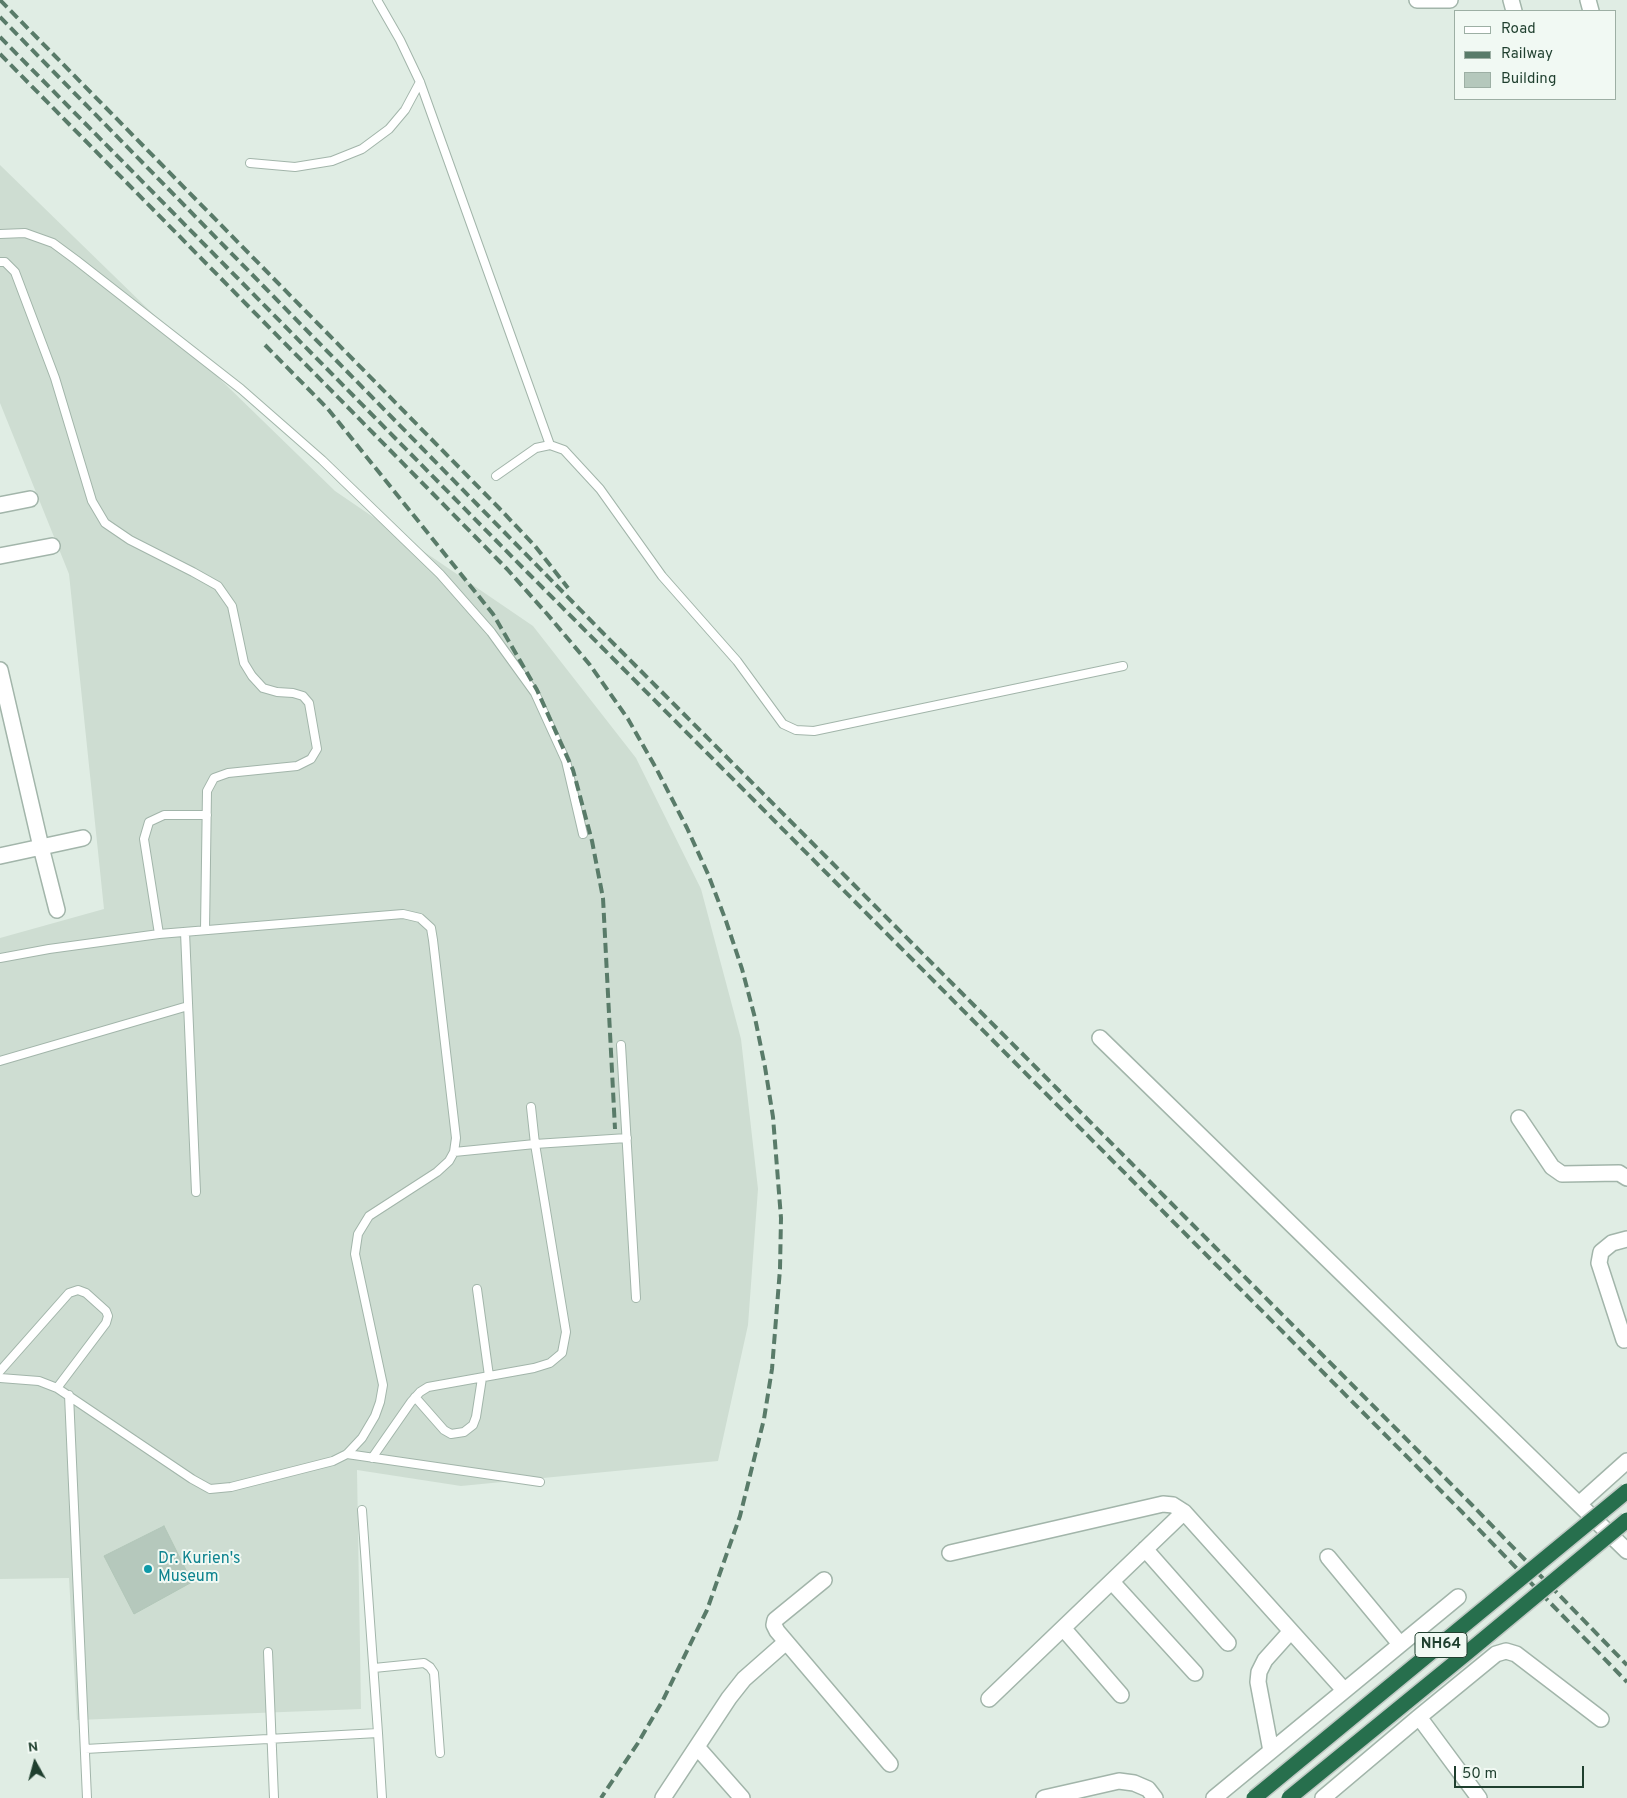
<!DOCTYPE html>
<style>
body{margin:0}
#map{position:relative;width:1627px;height:1798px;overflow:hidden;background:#e0ede4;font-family:Overpass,sans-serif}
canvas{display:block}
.legend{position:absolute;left:1454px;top:10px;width:162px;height:90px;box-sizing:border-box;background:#f1f9f3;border:1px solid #9dafa4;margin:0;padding:6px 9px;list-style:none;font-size:15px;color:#1f3f2e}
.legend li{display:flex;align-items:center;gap:10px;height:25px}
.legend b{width:25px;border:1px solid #9dafa4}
.north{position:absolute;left:10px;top:1738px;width:50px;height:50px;-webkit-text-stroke:4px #f1f9f3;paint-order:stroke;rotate:353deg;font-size:14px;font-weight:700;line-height:20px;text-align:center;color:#1f3f2e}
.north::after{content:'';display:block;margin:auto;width:18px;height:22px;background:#1f3f2e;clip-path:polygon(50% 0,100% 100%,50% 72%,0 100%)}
.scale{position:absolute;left:1454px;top:1766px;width:130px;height:22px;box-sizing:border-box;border:2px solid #1f3f2e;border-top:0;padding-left:6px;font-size:15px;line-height:18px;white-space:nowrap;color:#1f3f2e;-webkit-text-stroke:4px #f1f9f3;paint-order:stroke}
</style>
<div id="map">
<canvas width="1627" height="1798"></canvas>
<ul class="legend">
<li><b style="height:6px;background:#fff"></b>Road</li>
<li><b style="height:6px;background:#597b69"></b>Railway</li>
<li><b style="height:14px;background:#b5c8bc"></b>Building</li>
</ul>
<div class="north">N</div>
<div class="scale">50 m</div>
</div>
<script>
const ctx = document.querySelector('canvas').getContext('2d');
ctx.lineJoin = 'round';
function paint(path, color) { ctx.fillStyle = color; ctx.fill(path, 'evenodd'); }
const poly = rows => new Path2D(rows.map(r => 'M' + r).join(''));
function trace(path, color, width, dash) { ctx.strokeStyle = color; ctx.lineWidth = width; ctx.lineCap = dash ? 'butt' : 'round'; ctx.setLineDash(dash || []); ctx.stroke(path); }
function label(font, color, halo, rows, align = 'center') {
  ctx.font = font + ' Overpass,sans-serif'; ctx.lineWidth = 4; ctx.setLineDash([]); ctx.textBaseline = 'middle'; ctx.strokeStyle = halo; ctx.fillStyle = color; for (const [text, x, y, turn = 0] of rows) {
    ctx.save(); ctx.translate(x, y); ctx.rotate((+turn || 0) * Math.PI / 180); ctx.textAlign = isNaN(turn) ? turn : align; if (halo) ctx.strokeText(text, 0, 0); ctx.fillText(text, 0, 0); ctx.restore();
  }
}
paint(poly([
 [0,165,335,491,533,626,636,758,701,889,741,1039,758,1189,748,1325,718,1461,461,1486,357,1470,361,1709,77,1720,69,1578,0,1579,0,938,104,909,69,574,0,403]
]), '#ceddd2');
const building = poly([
 [164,1526,192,1582,134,1614,104,1556,164,1526]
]);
paint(building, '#b5c8bc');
trace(building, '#b2c7b9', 1);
const lane = poly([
 [377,0,400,40,420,82,550,445],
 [250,163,295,167,332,161,362,149,389,129,405,110,420,82],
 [0,234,25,233,53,243,76,260,241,389,322,460,440,574,491,632,535,693,566,761,583,834],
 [0,262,5,262,15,272,55,378,92,501,105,523,130,540,193,572,218,586,232,606,244,663,252,676,263,688,277,692,293,693,303,696,309,703,317,749,311,759,297,766,228,773,214,778,207,791,205,930],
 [496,476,536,448,550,445,564,450,600,489,662,576,737,661,783,724,796,730,814,731,1123,666],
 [185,932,196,1192],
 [159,934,144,839,149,822,164,815,207,815],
 [0,958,49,949,159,934,403,914,420,918,431,928,433,940,456,1138,454,1152,449,1161,437,1172,369,1216,358,1234,355,1254,383,1385,380,1402,375,1416,362,1438,347,1454,333,1461,231,1487,210,1489,192,1479,57,1388,39,1381,0,1378],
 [621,1045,636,1298],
 [0,1061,188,1006],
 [454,1152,535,1144,627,1138],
 [477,1289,489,1376],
 [0,1371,69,1293,78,1290,86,1293,106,1311,108,1316,106,1323,57,1388],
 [69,1395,87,1798],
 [415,1397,444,1430,451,1434,464,1432,473,1425,476,1417,482,1378],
 [347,1454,540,1482],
 [372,1458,411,1402,420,1392,428,1387,534,1368,550,1363,562,1353,566,1332,535,1144,531,1107],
 [268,1652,274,1798],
 [374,1668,424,1663,430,1667,434,1673,440,1753],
 [378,1733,382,1798],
 [85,1749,378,1733,362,1510]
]);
const street = poly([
 [1417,0,1450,0],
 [1511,0,1514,11],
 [1588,0,1591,11],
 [0,505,30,499],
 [0,556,52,546],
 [0,670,41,847,57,910],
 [0,856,83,838],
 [1100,1038,1627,1551],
 [1519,1118,1552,1167,1562,1174,1619,1173,1627,1178],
 [1624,1340,1599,1263,1601,1252,1612,1243,1627,1239],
 [1579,1504,1627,1461],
 [1145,1549,1228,1643],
 [950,1553,1163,1504,1173,1505,1184,1512,1344,1690],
 [1328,1557,1400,1644],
 [824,1580,775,1620,774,1625,777,1631,890,1764],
 [1112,1582,1195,1673],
 [1063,1628,1121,1695],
 [989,1699,1184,1512],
 [1419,1717,1479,1798],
 [697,1747,742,1798],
 [1271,1751,1258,1682,1259,1672,1265,1660,1291,1631],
 [663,1798,729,1698,744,1679,786,1642],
 [1044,1798,1119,1781,1134,1783,1148,1789,1155,1798],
 [1214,1798,1458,1597],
 [1323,1798,1419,1717,1496,1654,1506,1651,1516,1654,1601,1719]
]);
trace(lane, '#a2b5aa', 10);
trace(street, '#a2b5aa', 18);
trace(lane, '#fff', 8);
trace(street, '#fff', 15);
trace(poly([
 [0,0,499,508,535,546,568,588],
 [0,17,603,633,1472,1505,1627,1665],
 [0,37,529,574,1462,1512,1627,1682],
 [0,54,507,569,548,615,590,665,628,719,656,768,687,828,708,874,726,921,742,969,755,1018,765,1067,773,1117,781,1218,780,1269,772,1369,764,1419,740,1516,707,1610,663,1700,638,1743,601,1798],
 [265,345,328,409,493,614,537,690,573,770,592,841,603,898,615,1129]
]), '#597b69', 4, [10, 5]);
const highwayBridge = poly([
 [1254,1798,1627,1491],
 [1289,1798,1468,1652,1627,1520]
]);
trace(highwayBridge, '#c0c9c4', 18, []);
trace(highwayBridge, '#276f4d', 15);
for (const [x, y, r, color] of [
 [148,1569,5,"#0f9aa8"]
]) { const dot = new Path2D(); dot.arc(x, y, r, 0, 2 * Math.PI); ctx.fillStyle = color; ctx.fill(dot); trace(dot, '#f1f9f3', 2); }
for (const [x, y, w] of [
 [1441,1645,52]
]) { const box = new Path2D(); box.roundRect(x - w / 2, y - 12.5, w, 25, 4); ctx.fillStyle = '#f1f9f3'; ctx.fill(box); trace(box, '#1f3f2e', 1); }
label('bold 15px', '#1f3f2e', null, [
 ["NH64",1441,1645]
]);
label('16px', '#0d838f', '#f1f9f3', [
 ["Dr. Kurien's",158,1560],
 ["Museum",158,1578]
], 'left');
</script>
